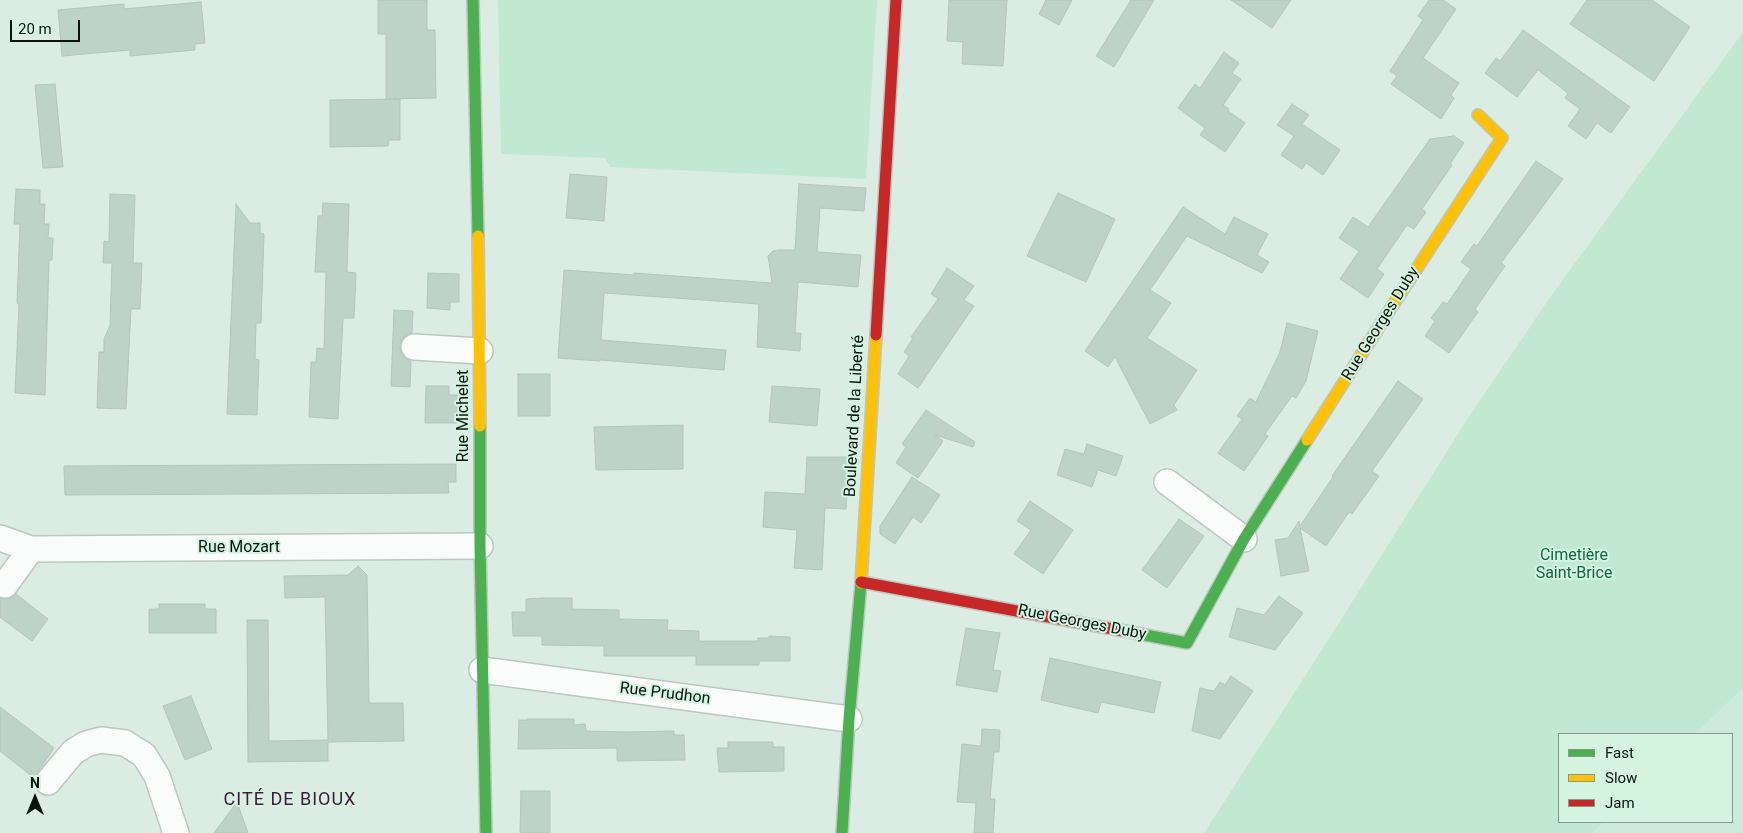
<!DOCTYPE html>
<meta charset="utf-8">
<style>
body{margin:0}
#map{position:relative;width:1743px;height:833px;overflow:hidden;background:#dbede2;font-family:Roboto,sans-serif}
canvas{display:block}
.legend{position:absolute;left:1558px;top:733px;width:175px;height:90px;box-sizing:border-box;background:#d4f4e0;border:1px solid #839a8c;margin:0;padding:6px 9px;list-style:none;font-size:15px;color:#09140e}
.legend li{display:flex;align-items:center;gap:10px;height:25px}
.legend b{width:25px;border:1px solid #839a8c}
.north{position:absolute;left:10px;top:773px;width:50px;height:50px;-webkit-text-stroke:4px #d4f4e0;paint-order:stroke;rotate:0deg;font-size:14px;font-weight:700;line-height:20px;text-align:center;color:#09140e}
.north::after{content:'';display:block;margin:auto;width:18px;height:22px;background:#09140e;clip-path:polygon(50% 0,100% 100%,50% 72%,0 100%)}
.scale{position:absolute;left:10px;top:20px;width:70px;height:22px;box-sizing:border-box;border:2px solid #09140e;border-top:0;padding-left:6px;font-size:15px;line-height:18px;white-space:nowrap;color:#09140e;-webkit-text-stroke:4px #d4f4e0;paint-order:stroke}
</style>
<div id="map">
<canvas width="1743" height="833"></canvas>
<ul class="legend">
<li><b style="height:6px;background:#4caf50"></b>Fast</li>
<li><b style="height:6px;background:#ffc107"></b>Slow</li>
<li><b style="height:6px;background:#c62828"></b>Jam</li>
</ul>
<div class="north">N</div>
<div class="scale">20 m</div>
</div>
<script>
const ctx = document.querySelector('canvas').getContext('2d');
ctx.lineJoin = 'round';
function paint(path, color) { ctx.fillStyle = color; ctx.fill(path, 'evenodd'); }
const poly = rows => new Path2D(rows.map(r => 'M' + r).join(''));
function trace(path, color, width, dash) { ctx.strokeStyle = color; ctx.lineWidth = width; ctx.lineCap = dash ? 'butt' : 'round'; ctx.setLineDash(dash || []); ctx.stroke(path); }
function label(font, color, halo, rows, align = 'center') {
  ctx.font = font + ' Roboto,sans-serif'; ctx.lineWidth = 4; ctx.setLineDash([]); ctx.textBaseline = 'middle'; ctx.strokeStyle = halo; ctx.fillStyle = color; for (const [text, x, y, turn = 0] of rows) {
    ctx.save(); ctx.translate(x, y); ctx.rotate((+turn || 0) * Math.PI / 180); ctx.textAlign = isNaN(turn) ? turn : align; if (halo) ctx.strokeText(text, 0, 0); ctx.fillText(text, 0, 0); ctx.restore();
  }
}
paint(poly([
 [1743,688,1743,833,1593,833,1604,822,1732,822,1732,734,1695,734]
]), '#cdebd9');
paint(poly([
 [498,0,877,0,866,179,610,167,605,158,501,154],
 [1743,32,1743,688,1695,734,1559,734,1559,822,1604,822,1593,833,1204,833,1316,659,1468,418,1551,296]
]), '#c1e9d1');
const building = poly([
 [378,0,427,0,427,30,435,30,436,98,386,99,386,34,378,34,378,0],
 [949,0,1007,0,1003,66,962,64,963,42,947,41,949,0],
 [1046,0,1072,0,1059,25,1039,14,1046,0],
 [1131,0,1154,0,1114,67,1096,56,1131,0],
 [1231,0,1291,0,1272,28,1231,0],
 [1429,0,1443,0,1456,9,1423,58,1459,83,1451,95,1454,98,1441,119,1391,84,1397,76,1390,71,1423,20,1418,16,1429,0],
 [1587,0,1652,0,1690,27,1654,81,1570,24,1587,0],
 [201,2,205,43,195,44,195,50,130,56,130,50,62,56,58,10,124,4,124,9,201,2],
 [1523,30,1630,107,1611,133,1597,123,1586,139,1568,126,1580,109,1565,98,1568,93,1538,70,1517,97,1485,73,1496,58,1500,61,1523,30],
 [1224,52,1239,63,1232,73,1241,79,1223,105,1229,109,1228,111,1245,123,1225,152,1200,135,1205,128,1178,108,1195,84,1200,88,1224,52],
 [55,84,63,167,43,168,35,85,55,84],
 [400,99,400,140,389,140,388,146,330,147,330,100,400,99],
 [1292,104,1309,115,1302,124,1340,150,1323,175,1306,163,1302,169,1281,155,1294,136,1277,125,1292,104],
 [1454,136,1464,143,1450,164,1452,165,1422,209,1426,212,1414,229,1407,225,1377,269,1384,274,1368,298,1340,279,1359,251,1339,238,1353,217,1368,227,1430,139,1454,136],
 [1536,161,1563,179,1501,263,1505,266,1475,309,1478,312,1449,353,1425,336,1435,321,1431,318,1443,302,1447,304,1471,269,1461,262,1474,244,1477,246,1536,161],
 [570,174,607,177,604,221,566,218,570,174],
 [799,184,866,188,864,211,820,208,817,252,861,255,858,287,798,282,795,333,801,333,800,351,757,347,759,304,604,293,601,340,726,350,724,370,600,360,600,361,558,358,564,270,634,275,634,273,772,283,768,256,773,251,779,250,795,250,799,184],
 [16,189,40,190,40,204,45,204,44,224,49,224,48,238,53,238,52,260,49,260,45,395,15,393,19,304,17,303,20,224,14,224,16,189],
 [1058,193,1115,219,1086,282,1027,256,1058,193],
 [110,194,135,195,133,263,142,263,140,309,131,309,126,409,97,408,99,352,104,352,104,339,110,325,112,263,103,263,104,241,109,242,110,194],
 [323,203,349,204,347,272,356,273,354,318,343,318,338,419,309,417,311,362,316,362,317,348,324,349,326,272,315,272,318,216,322,216,323,203],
 [236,204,250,223,260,223,260,233,264,234,261,323,256,323,255,359,259,360,257,415,227,414,236,204],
 [1183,207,1225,234,1234,217,1268,234,1257,255,1269,262,1262,273,1187,236,1150,290,1171,303,1147,338,1197,370,1174,405,1177,410,1150,424,1115,357,1108,367,1085,351,1183,207],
 [947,268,974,286,964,300,974,306,918,388,898,374,909,356,904,352,913,338,911,337,938,299,931,294,947,268],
 [428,273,459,274,459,302,450,302,450,310,427,308,428,273],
 [394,310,413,311,412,333,407,334,402,339,400,347,401,354,406,359,411,361,410,387,391,386,394,310],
 [1287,323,1318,331,1306,381,1296,398,1292,396,1265,434,1268,436,1244,471,1218,453,1242,419,1237,416,1250,398,1256,402,1280,352,1287,323],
 [518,374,550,374,550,416,518,416,518,374],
 [1398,381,1423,399,1372,471,1379,476,1352,514,1349,512,1326,546,1300,528,1309,571,1281,576,1275,540,1288,538,1299,521,1300,526,1333,477,1332,476,1398,381],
 [426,386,449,386,449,395,458,395,457,423,425,423,426,386],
 [772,386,820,389,817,426,769,422,772,386],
 [926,410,975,442,973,447,935,435,943,441,918,478,896,463,906,447,902,444,926,410],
 [683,425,683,469,596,470,594,427,683,425],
 [1087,444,1123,456,1116,476,1098,470,1092,487,1057,475,1065,449,1084,454,1087,444],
 [807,457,849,457,846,509,825,508,822,570,794,568,797,530,763,527,765,492,805,494,807,457],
 [456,464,456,482,448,482,449,493,65,495,64,466,456,464],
 [912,477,940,495,921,523,913,517,895,544,880,534,880,526,912,477],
 [1030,501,1073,530,1043,574,1014,554,1031,530,1017,521,1030,501],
 [1179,519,1204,536,1167,588,1142,570,1179,519],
 [358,566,367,575,369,703,403,703,404,741,328,742,328,761,248,762,247,620,268,620,269,741,328,740,325,597,285,598,284,576,348,575,358,566],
 [16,594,48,619,32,641,0,617,0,598,10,598,16,594],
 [1279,596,1303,613,1275,650,1229,637,1237,608,1264,615,1279,596],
 [543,598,572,598,572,609,619,610,619,619,668,620,667,630,699,631,699,641,758,641,758,638,769,638,769,636,790,637,790,661,759,661,759,665,696,665,696,656,604,656,604,646,542,645,542,636,513,636,512,612,526,612,526,599,543,598],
 [159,604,205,604,205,609,216,609,216,633,149,633,149,609,159,609,159,604],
 [966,628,1000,633,993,670,1001,671,997,692,956,685,966,628],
 [1050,658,1161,682,1154,713,1101,702,1098,713,1041,700,1050,658],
 [1231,676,1253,691,1220,739,1192,731,1200,688,1214,691,1220,682,1225,685,1231,676],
 [191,696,212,749,185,760,163,706,191,696],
 [0,707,54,748,34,778,0,751,0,707],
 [528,719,574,719,574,725,585,724,586,731,627,732,674,731,674,735,684,735,685,760,617,761,617,748,518,749,519,720,528,720,528,719],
 [982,729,1000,730,999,752,994,752,990,799,995,799,993,833,974,833,976,803,957,802,962,744,981,746,982,729],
 [728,742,773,742,773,747,784,747,784,771,719,772,717,748,728,748,728,742],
 [521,791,550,791,550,833,520,833,521,791],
 [237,802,248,833,214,833,237,802]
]);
paint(building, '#bdd3c6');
trace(building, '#b6c4bc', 1);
const street = poly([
 [414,347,480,351],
 [1167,482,1244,539],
 [0,538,31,549,480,546],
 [5,585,31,549],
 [482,670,849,719],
 [48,782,73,752,86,744,101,740,125,743,144,755,157,776,176,833]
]);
const fast = poly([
 [473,0,478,236],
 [480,426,480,546,486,833],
 [1140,634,1187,643,1244,539,1307,440],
 [842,833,849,719,861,583]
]);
const slow = poly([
 [478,236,480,426],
 [1307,440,1391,308,1502,138,1478,115],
 [861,583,876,335]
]);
const jam = poly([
 [876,335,896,0],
 [861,582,1140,634]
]);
trace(street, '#bac8bf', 28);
trace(fast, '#bac8bf', 14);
trace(slow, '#bac8bf', 14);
trace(jam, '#bac8bf', 14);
trace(street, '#fafcfb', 25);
trace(fast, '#4caf50', 11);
trace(slow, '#ffc107', 11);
trace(jam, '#c62828', 11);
label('16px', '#09140e', '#d4f4e0', [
 ["Rue Georges Duby",1381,324,-58],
 ["Rue Michelet",464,416,-90],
 ["Boulevard de la Liberté",855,416,-87],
 ["Rue Mozart",239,548],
 ["Rue Georges Duby",1082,623,11],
 ["Rue Prudhon",665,694,7]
]);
label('16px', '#106842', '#d4f4e0', [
 ["Cimetière",1574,556],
 ["Saint-Brice",1574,574]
]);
ctx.letterSpacing = '1px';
label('18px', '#471443', '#d4f4e0', [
 ["CITÉ DE BIOUX",290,800]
]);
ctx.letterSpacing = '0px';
</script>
